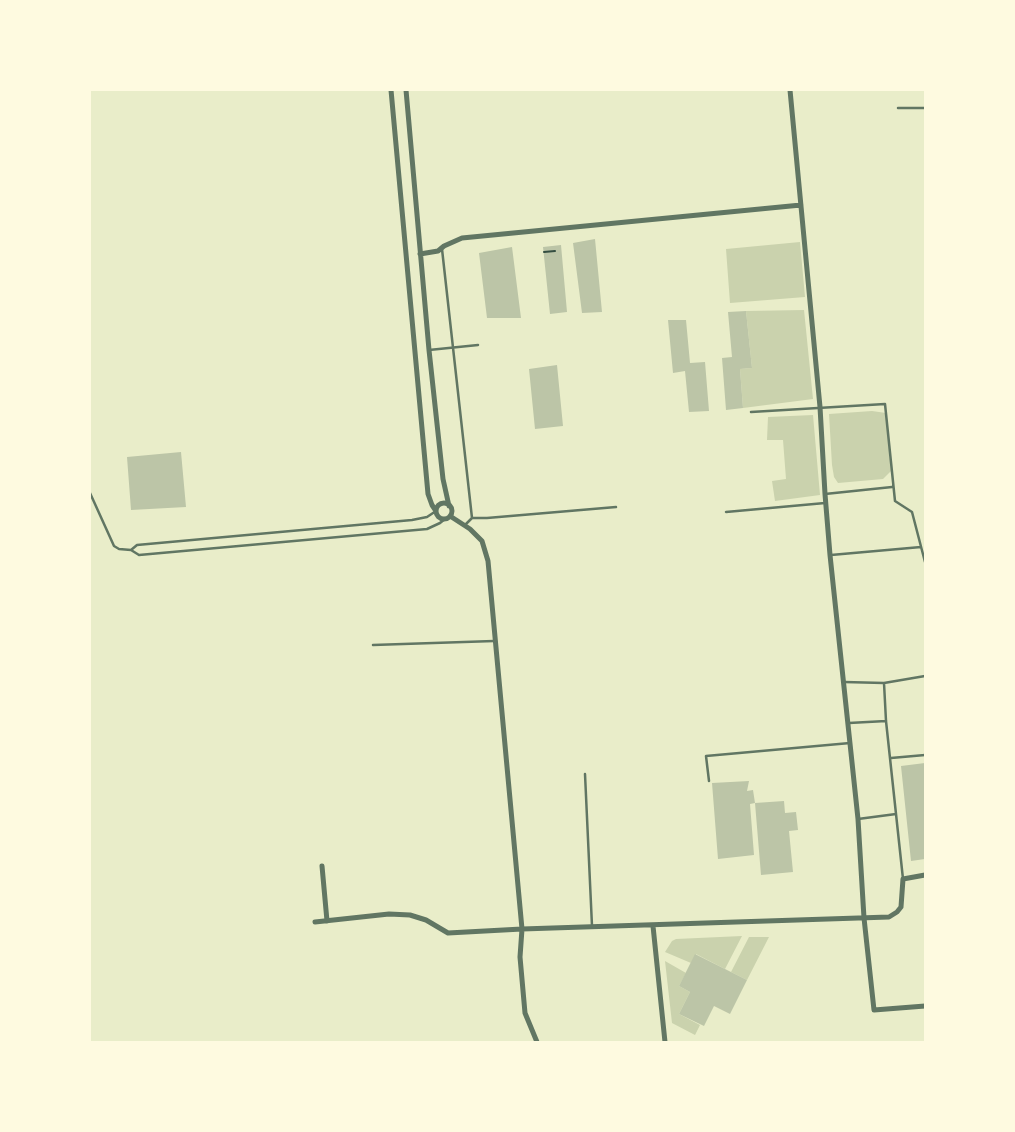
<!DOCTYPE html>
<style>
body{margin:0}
#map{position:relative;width:1015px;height:1132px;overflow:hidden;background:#e9edc9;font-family:Merriweather,serif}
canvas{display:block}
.frame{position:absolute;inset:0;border:91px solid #fefae0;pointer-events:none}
</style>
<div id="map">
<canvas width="1015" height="1132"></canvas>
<div class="frame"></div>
</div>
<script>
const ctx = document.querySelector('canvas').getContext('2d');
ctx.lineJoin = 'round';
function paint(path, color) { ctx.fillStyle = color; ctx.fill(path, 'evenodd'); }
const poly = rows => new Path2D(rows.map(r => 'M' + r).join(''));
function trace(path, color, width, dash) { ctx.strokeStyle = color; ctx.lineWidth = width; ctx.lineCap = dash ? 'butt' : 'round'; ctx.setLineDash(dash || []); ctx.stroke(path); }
paint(poly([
 [800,242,805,297,730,303,726,249],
 [804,310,813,399,743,408,740,369,752,368,746,311],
 [872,411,886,413,891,471,883,479,838,483,834,477,832,465,829,414],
 [813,415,820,495,775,501,772,481,786,479,783,440,767,440,768,417],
 [742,936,725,969,696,954,691,963,665,952,672,941,676,939],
 [749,937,769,937,747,980,731,972],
 [665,961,686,973,679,986,690,992,679,1014,700,1025,695,1035,672,1023]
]), '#cad2ad');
paint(poly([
 [595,239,602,312,582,313,573,243],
 [561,245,567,312,550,314,543,247],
 [512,247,521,318,487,318,479,253],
 [746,311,752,368,740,369,743,408,726,410,722,358,732,357,728,312],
 [668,320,686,320,690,363,705,362,709,411,689,412,685,371,673,373],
 [557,365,563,426,535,429,529,369],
 [181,452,186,507,131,510,127,457],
 [925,763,925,859,911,861,901,766],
 [749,781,747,791,753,790,755,803,750,804,754,855,718,859,712,783],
 [784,801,785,813,796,812,798,830,789,831,793,872,761,875,755,803],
 [695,954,747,980,730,1014,714,1006,704,1026,679,1014,690,992,679,986]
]), '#bcc5a7');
trace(poly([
 [544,252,555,251]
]), '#344e41', 2);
trace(poly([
 [898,108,925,108],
 [442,249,472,518],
 [429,350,478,345],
 [751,412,885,404,895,501,912,512,925,562],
 [90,493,114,546,119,549,131,550,139,555,427,529,440,523,445,519],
 [825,494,892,487],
 [726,512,825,503],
 [465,525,472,518,487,518,616,507],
 [131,550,137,545,412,520,427,517,436,511],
 [831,555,921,547],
 [373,645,494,641],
 [844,682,884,683,925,676],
 [884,683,886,721,903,879],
 [849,723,886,721],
 [891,758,925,755],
 [585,774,592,926],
 [709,781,706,756,850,743],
 [858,819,896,814]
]), '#617663', 2.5);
trace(poly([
 [391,90,428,494,432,505,436,511],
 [406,90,429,350,443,479,449,506],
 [790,90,820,407,825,494,830,555,858,819,864,918,874,1010,925,1006],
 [420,254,438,251,444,246,462,238,801,205],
 '436 511a8 8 0 1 1 16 0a8 8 0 1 1-16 0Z',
 [450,516,470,529,482,541,488,561,522,929,889,917,897,912,901,907,903,879,925,875],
 [322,866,327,921],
 [315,922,389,914,410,915,426,920,448,933,522,929,520,957,525,1013,537,1042],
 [653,926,665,1042]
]), '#617663', 5);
</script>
